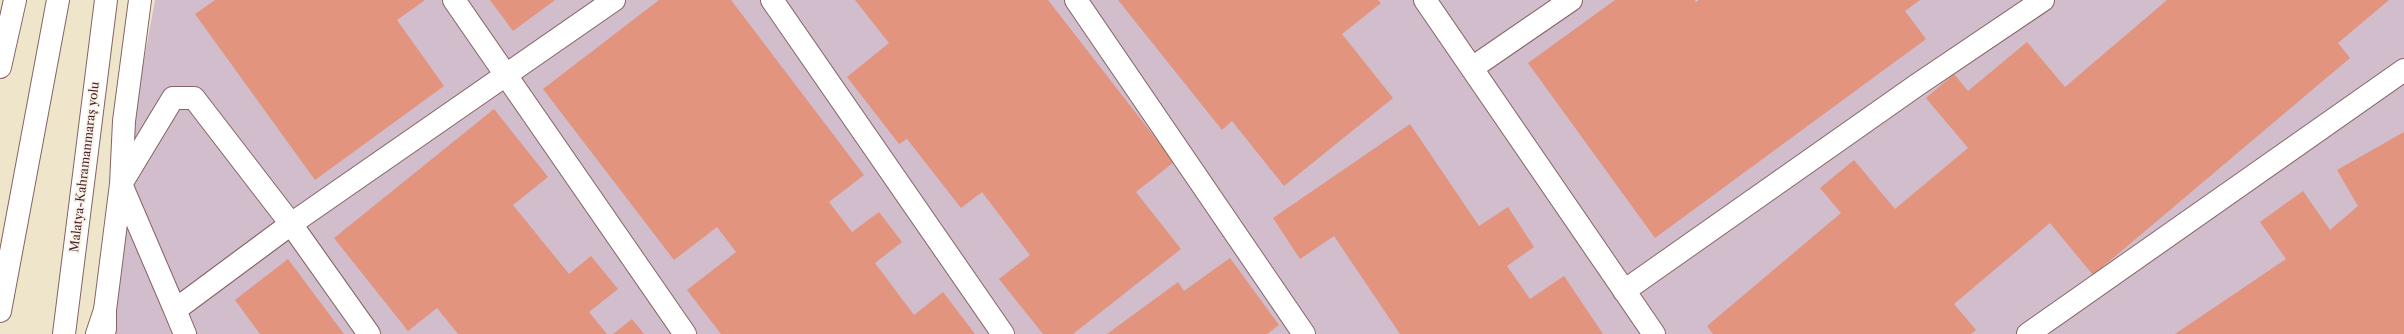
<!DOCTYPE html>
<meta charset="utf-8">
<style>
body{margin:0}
canvas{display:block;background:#efe5ca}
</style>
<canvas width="2404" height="334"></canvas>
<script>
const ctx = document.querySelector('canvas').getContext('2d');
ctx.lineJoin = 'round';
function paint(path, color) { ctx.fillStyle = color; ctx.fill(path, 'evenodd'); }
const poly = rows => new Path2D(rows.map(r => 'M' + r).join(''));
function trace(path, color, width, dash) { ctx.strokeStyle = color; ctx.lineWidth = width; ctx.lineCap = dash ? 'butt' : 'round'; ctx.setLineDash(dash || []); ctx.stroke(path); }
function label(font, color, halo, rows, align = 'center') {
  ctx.font = font + ' "Libre Caslon Text",serif'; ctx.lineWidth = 3.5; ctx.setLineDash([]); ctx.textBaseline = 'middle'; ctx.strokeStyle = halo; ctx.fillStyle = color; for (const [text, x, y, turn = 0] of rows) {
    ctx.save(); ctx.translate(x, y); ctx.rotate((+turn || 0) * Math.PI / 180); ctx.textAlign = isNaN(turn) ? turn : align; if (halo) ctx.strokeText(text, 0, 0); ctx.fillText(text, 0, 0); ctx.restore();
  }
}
paint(poly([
 [155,0,2404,0,2404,334,116,334,116,313,133,120]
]), '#d1bdcc');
paint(poly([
 [215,0,425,0,397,20,444,86,315,180,195,14],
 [490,0,555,0,513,31],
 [659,0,731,0,864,175,829,202,852,232,879,212,902,242,875,263,914,315,943,292,975,334,721,334,687,290,736,252,717,227,674,260,543,89],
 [855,0,1048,0,1174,162,1136,192,1181,249,1073,334,1043,334,999,279,1030,255,982,192,961,208,907,139,899,144,847,77,889,43],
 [1118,0,1378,0,1381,3,1342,34,1393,98,1284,186,1232,121,1222,130],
 [1615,0,1695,0,1696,2,1699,0,1920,0,1905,11,1926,39,1655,238,1528,63],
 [2167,0,2389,0,2338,43,2350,58,2093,275,2050,223,1954,304,1976,330,1971,334,1713,334,1707,326,1841,213,1820,188,1854,160,1895,209,1968,148,1926,98,1954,74,1968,91,2027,42,2065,87],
 [494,109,548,177,513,205,569,274,591,256,618,289,589,312,607,334,458,334,437,308,408,331,334,238],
 [1410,124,1479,226,1508,207,1534,247,1507,266,1530,299,1564,276,1603,334,1400,334,1334,236,1300,259,1273,218],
 [2404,132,2404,334,2175,334,2286,259,2260,222,2303,191,2330,230,2358,206,2337,170],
 [1230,258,1279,325,1267,334,1107,334,1178,282,1184,291],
 [288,259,344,334,260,334,235,300],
 [632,319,644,334,613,334]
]), '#e2947f');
const minor = poly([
 [454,0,685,334],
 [772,0,1003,334],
 [1076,0,1304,334],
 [1425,0,1654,334],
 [1472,68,1571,0],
 [121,184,175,310,291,224,614,0],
 [121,184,173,98,194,98,291,224,369,334],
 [1624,291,1917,85,2043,0],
 [175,310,185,334],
 [105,329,105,310,121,184,124,121,140,0],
 [2028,334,2404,70]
]);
const highway = poly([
 [0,67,15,0],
 [0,311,58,0],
 [64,334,106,0],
 [97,334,105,310]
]);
trace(minor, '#846463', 24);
trace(highway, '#846463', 24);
trace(minor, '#fff', 22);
trace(highway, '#fff', 22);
label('12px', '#4a1f2b', '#f7f3e8', [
 ["Malatya-Kahramanmaraş yolu",85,167,-83]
]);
</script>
